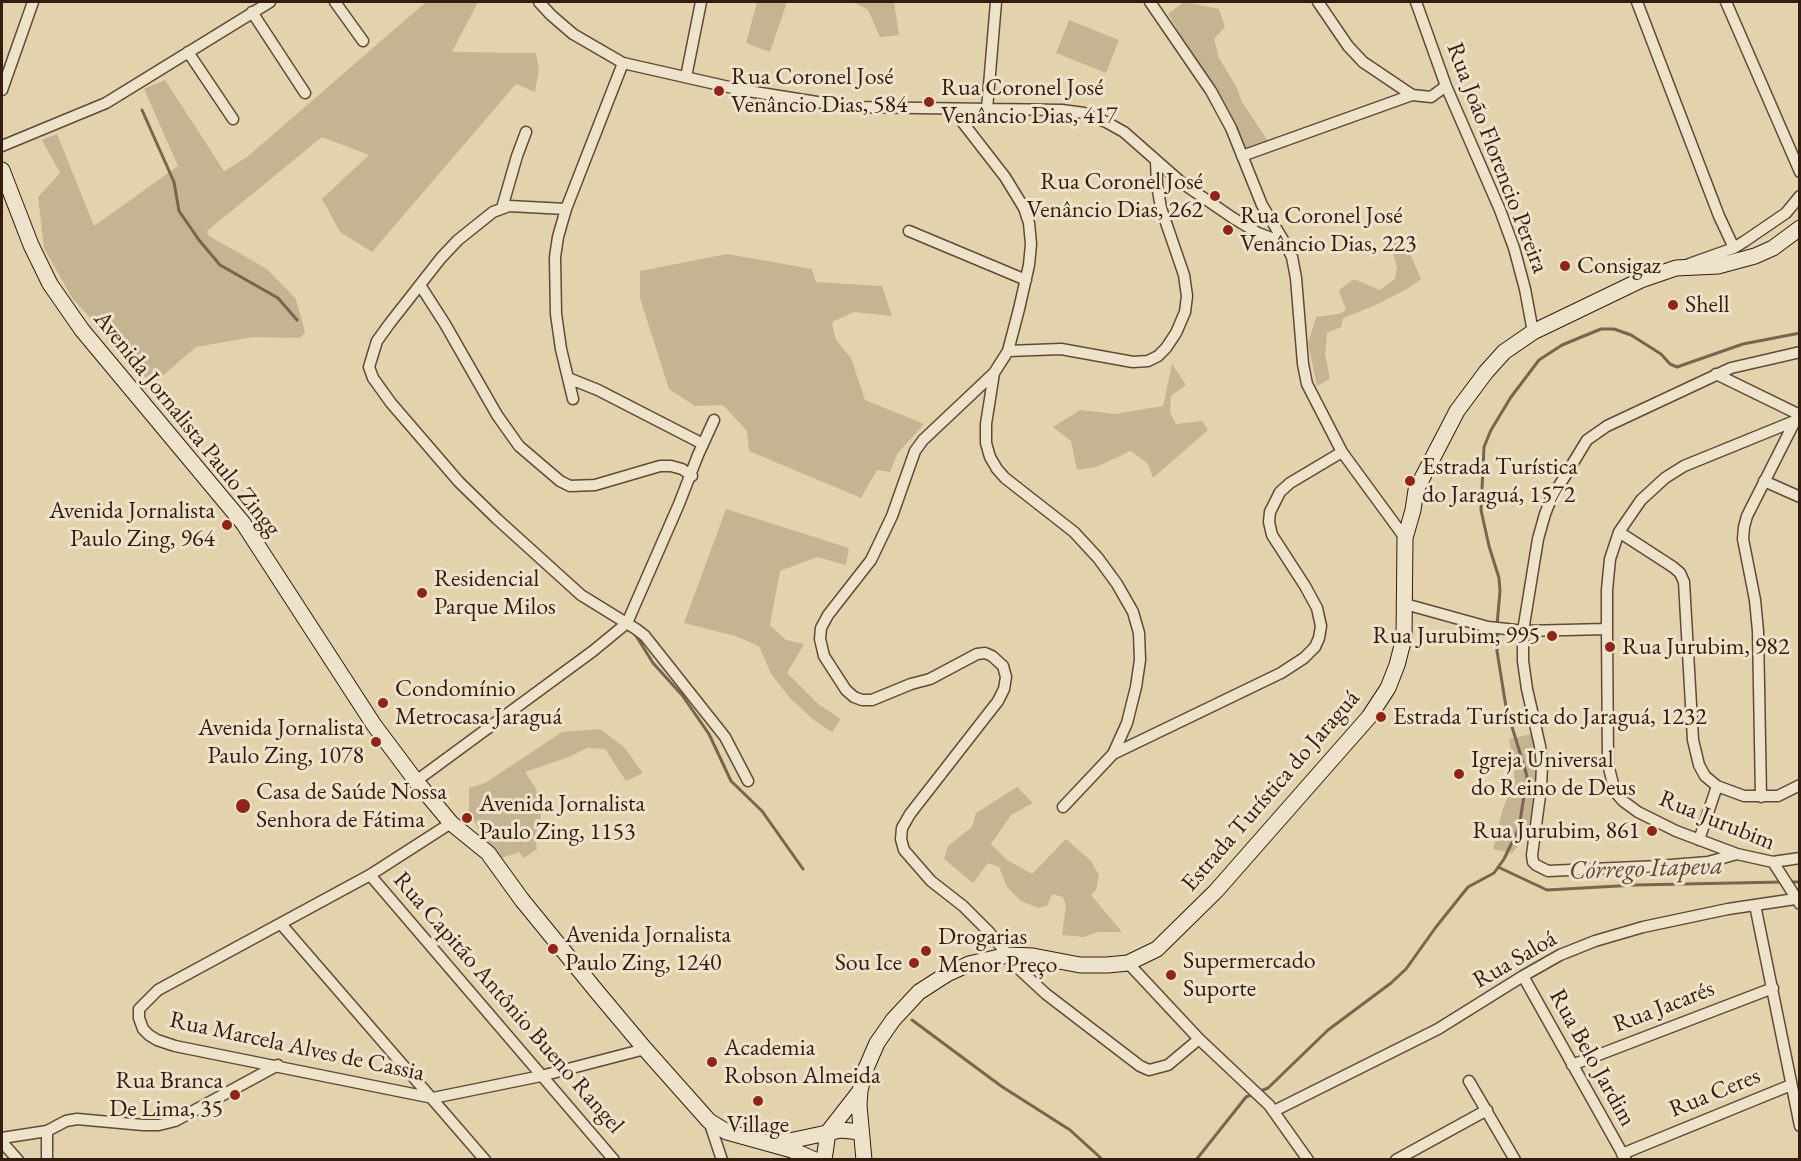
<!DOCTYPE html>
<meta charset="utf-8">
<style>
body{margin:0}
#map{position:relative;width:1801px;height:1161px;overflow:hidden;background:#e3d3ad;font-family:"EB Garamond",serif}
canvas{display:block}
.frame{position:absolute;inset:0;border:3px solid #351b10;pointer-events:none}
</style>
<div id="map">
<canvas width="1801" height="1161"></canvas>
<div class="frame"></div>
</div>
<script>
const ctx = document.querySelector('canvas').getContext('2d');
ctx.lineJoin = 'round';
function paint(path, color) { ctx.fillStyle = color; ctx.fill(path, 'evenodd'); }
const poly = rows => new Path2D(rows.map(r => 'M' + r).join(''));
function trace(path, color, width, dash) { ctx.strokeStyle = color; ctx.lineWidth = width; ctx.lineCap = dash ? 'butt' : 'round'; ctx.setLineDash(dash || []); ctx.stroke(path); }
function label(font, color, halo, rows, align = 'center') {
  ctx.font = font + ' "EB Garamond",serif'; ctx.lineWidth = 6; ctx.setLineDash([]); ctx.textBaseline = 'middle'; ctx.strokeStyle = halo; ctx.fillStyle = color; for (const [text, x, y, turn = 0] of rows) {
    ctx.save(); ctx.translate(x, y); ctx.rotate((+turn || 0) * Math.PI / 180); ctx.textAlign = isNaN(turn) ? turn : align; if (halo) ctx.strokeText(text, 0, 0); ctx.fillText(text, 0, 0); ctx.restore();
  }
}
paint(poly([
 [426,2,478,2,452,52,536,53,539,69,535,92,516,84,372,252,340,232,322,199,369,155,322,137,207,231,209,236,267,269,296,299,305,332,300,338,253,337,196,347,152,385,72,298,44,248,38,197,60,173,42,140,57,134,94,226,178,166,144,89,165,80,224,171,247,157],
 [757,2,787,2,770,52,746,43],
 [853,2,894,2,899,35,880,37,868,10],
 [1184,2,1219,9,1225,27,1214,39,1219,58,1237,88,1242,102,1268,141,1247,149,1168,14],
 [1069,20,1119,40,1106,73,1056,53],
 [1402,235,1421,279,1407,289,1376,305,1343,318,1341,327,1327,333,1325,354,1330,379,1317,386,1308,343,1316,317,1339,314,1346,310,1339,290,1354,279,1380,290,1395,279,1397,268,1392,249,1396,238],
 [727,254,812,269,816,282,882,286,892,316,854,312,834,321,832,324,836,340,851,358,865,400,924,424,897,454,890,472,877,470,861,498,749,451,747,431,723,405,695,406,669,389,640,298,640,271],
 [1172,364,1186,385,1171,396,1170,412,1176,424,1202,421,1208,430,1153,478,1148,464,1131,451,1096,467,1077,470,1071,441,1053,427,1080,410,1115,414,1163,406],
 [726,509,849,548,846,565,817,557,780,571,770,625,786,640,804,644,787,673,818,704,841,719,832,732,815,721,791,699,771,674,759,646,735,636,684,623],
 [600,729,624,747,643,773,626,781,605,749,587,748,569,757,525,772,535,787,542,804,540,824,535,836,537,849,524,858,519,852,502,858,482,836,469,811,469,788,485,783,562,732],
 [1531,734,1538,750,1538,776,1528,834,1512,853,1493,849,1503,808,1515,780,1509,739],
 [1017,787,1033,803,1011,815,991,844,1007,860,1032,874,1066,839,1091,861,1099,875,1096,890,1091,895,1122,932,1098,932,1084,937,1062,935,1066,906,1063,897,1052,894,1047,906,1038,908,1021,901,1007,887,999,867,988,863,973,883,944,859,948,846,972,827,976,813]
]), '#c5b492');
trace(poly([
 [142,110,174,182,179,211,199,240,220,265,278,298,297,320],
 [1497,625,1500,591,1499,578,1489,546,1481,510,1484,447,1491,430,1511,397,1539,360,1562,345,1601,329,1614,329,1631,335,1661,354,1670,364,1677,367,1743,344,1800,333],
 [635,634,653,663,682,695,709,734,731,781,762,811,803,869],
 [1498,867,1547,890,1636,885,1783,882],
 [1789,882,1800,882],
 [912,1020,1001,1086,1070,1130,1103,1160],
 [1196,1160,1246,1097,1268,1088,1328,1030,1391,983,1406,969,1436,927,1468,887,1494,873,1504,859,1519,828,1527,776,1506,707,1497,651,1497,631]
]), '#7a644e', 3);
const minor = poly([
 [335,2,363,41],
 [539,2,551,15,573,34,623,63,742,90,848,107,1062,110,1084,113,1106,122,1124,132,1182,183,1233,218,1258,233,1285,243],
 [1150,2,1211,91,1231,128,1262,205,1285,243,1292,257,1296,278,1303,364,1307,384,1342,452,1405,538],
 [1318,2,1348,46,1363,62,1412,95],
 [1416,2,1446,86,1500,210,1514,248,1525,289,1533,332],
 [1637,2,1719,216,1734,248],
 [1726,2,1800,172],
 [252,12,305,93],
 [188,52,233,119],
 [686,77,701,2],
 [2,90,33,2],
 [987,109,996,2],
 [953,110,1005,177,1024,208,1029,223,1031,244,1029,265,1019,309,1008,351,994,373,986,424,986,443,990,457,997,469,1005,478,1074,532,1098,558,1117,584,1133,612,1139,633,1140,660,1136,687,1127,723,1113,754],
 [2,146,106,103,270,2],
 [1242,156,1412,95,1431,97,1446,86],
 [502,208,517,156,526,132],
 [566,209,509,206,493,212,458,240,441,258,390,323,377,341,369,367,373,378,391,403,459,482,497,519,581,595,636,629,645,636,725,737,748,781],
 [909,231,1026,280],
 [1689,264,1734,248,1745,241,1786,213,1800,196],
 [420,285,445,324,497,415,519,446,560,481,570,486,595,485,660,466,671,466,682,469,692,476],
 [1008,351,1061,349,1133,362,1148,361,1158,356,1166,348,1176,333,1185,312,1187,296,1184,275,1161,208,1157,185,1156,161],
 [994,373,923,440,915,451,892,516,871,560,828,615,821,628,820,639,824,656,846,690,854,697,862,700,872,700,911,684,930,679,977,654,985,653,992,656,1003,666,1006,677,1004,689,998,701,910,814,902,828,901,839,904,850,931,881,963,906,989,932,1019,969,1046,994,1140,1066,1149,1070,1168,1065,1199,1039],
 [1716,374,1800,415],
 [568,378,598,390,703,444],
 [573,399,561,349,556,314,555,257,558,237,566,209,623,63],
 [1764,481,1800,497],
 [1619,532,1673,567,1680,573,1684,582,1693,740,1699,765,1705,776,1717,786,1744,796,1778,796,1800,785],
 [1405,604,1488,627,1507,629,1523,631,1607,629,1608,764,1615,792,1623,801,1638,812,1676,831,1737,854,1773,862,1800,904],
 [1607,629,1607,590,1610,559,1619,532,1641,500,1665,478,1684,466,1797,420],
 [416,781,593,651,627,623,679,504,698,455,714,420],
 [1761,797,1758,631,1755,600,1743,539,1744,527,1747,516,1795,421],
 [1063,807,1113,754,1281,673,1304,658,1315,647,1319,638,1321,626,1317,608,1305,586,1272,535,1269,522,1270,512,1280,492,1290,483,1342,452],
 [451,823,370,875,158,990,139,1009,139,1018,143,1029,149,1035,157,1040,175,1046,433,1098,541,1076,645,1049],
 [1699,840,1717,786],
 [1737,854,1708,862,1659,866,1548,871,1536,865,1533,862,1532,855,1541,788,1542,766,1540,746,1527,689,1523,661,1523,631,1538,539,1545,514,1551,499,1587,440,1607,426,1731,368,1800,352],
 [1773,862,1800,858],
 [370,875,614,1160],
 [1755,905,1800,1126],
 [281,924,485,1160],
 [1128,963,1199,1039,1269,1105,1308,1160],
 [1523,976,1626,1160],
 [1572,1065,1773,988],
 [1469,1081,1515,1160],
 [1274,1111,1438,1029,1523,976,1560,955,1595,941,1643,927,1728,909,1795,899],
 [709,1121,722,1160],
 [47,1131,47,1160],
 [2,1138,47,1131,66,1121,77,1119,143,1125,159,1125,175,1121,278,1065],
 [2,1142,18,1160],
 [1622,1154,1791,1085],
 [1396,1160,1487,1110]
]);
const secondary = poly([
 [2,170,31,245,50,284,82,330,243,523,374,725,416,781,451,823,488,853,522,900,598,993,645,1049,709,1121,727,1132,792,1150,815,1160],
 [775,1144,841,1130,861,1132],
 [824,1160,828,1132,860,1091],
 [864,1160,859,1105,860,1091,864,1073,877,1043,893,1020,919,992,947,974,969,964,1008,955,1033,956,1080,965,1107,965,1128,963,1157,949,1216,891,1369,717,1388,688,1397,665,1404,638,1405,538,1413,510,1416,490,1457,411,1486,372,1504,352,1533,332,1641,280,1676,268,1718,266,1755,256,1773,248,1800,228]
]);
trace(minor, '#604937', 13);
trace(secondary, '#351b10', 17);
trace(minor, '#ede2ca', 10);
trace(secondary, '#ede2ca', 15);
for (const [x, y, r, color] of [
 [719,91,6,"#8f2418"],
 [929,102,6,"#8f2418"],
 [1215,196,6,"#8f2418"],
 [1228,230,6,"#8f2418"],
 [1565,266,6,"#8f2418"],
 [1673,305,6,"#8f2418"],
 [1410,481,6,"#8f2418"],
 [227,525,6,"#8f2418"],
 [422,593,6,"#8f2418"],
 [1552,636,6,"#8f2418"],
 [1610,647,6,"#8f2418"],
 [383,703,6,"#8f2418"],
 [1381,717,6,"#8f2418"],
 [376,742,6,"#8f2418"],
 [1459,774,6,"#8f2418"],
 [243,806,8,"#8f2418"],
 [467,818,6,"#8f2418"],
 [1652,831,6,"#8f2418"],
 [553,949,6,"#8f2418"],
 [926,951,6,"#8f2418"],
 [914,963,6,"#8f2418"],
 [1171,975,6,"#8f2418"],
 [712,1062,6,"#8f2418"],
 [235,1095,6,"#8f2418"],
 [758,1101,6,"#8f2418"]
]) { const dot = new Path2D(); dot.arc(x, y, r, 0, 2 * Math.PI); ctx.fillStyle = color; ctx.fill(dot); trace(dot, '#ede2ca', 2); }
label('24px', '#351b10', '#ede2ca', [
 ["Rua Coronel José",731,77],
 ["Venâncio Dias, 584",731,105],
 ["Rua Coronel José",941,88],
 ["Venâncio Dias, 417",941,116],
 ["Rua Coronel José",1203,182,"right"],
 ["Venâncio Dias, 262",1203,210,"right"],
 ["Rua Coronel José",1240,216],
 ["Venâncio Dias, 223",1240,244],
 ["Consigaz",1577,266],
 ["Shell",1685,305],
 ["Estrada Turística",1422,467],
 ["do Jaraguá, 1572",1422,495],
 ["Avenida Jornalista",215,511,"right"],
 ["Paulo Zing, 964",215,539,"right"],
 ["Residencial",434,579],
 ["Parque Milos",434,607],
 ["Rua Jurubim, 995",1540,636,"right"],
 ["Rua Jurubim, 982",1622,647],
 ["Condomínio",395,689],
 ["Metrocasa Jaraguá",395,717],
 ["Estrada Turística do Jaraguá, 1232",1393,717],
 ["Avenida Jornalista",364,728,"right"],
 ["Paulo Zing, 1078",364,756,"right"],
 ["Igreja Universal",1471,760],
 ["do Reino de Deus",1471,788],
 ["Casa de Saúde Nossa",256,792],
 ["Senhora de Fátima",256,820],
 ["Avenida Jornalista",479,804],
 ["Paulo Zing, 1153",479,832],
 ["Rua Jurubim, 861",1640,831,"right"],
 ["Avenida Jornalista",565,935],
 ["Paulo Zing, 1240",565,963],
 ["Drogarias",938,937],
 ["Menor Preço",938,965],
 ["Supermercado",1183,961],
 ["Suporte",1183,989],
 ["Sou Ice",902,963,"right"],
 ["Academia",724,1048],
 ["Robson Almeida",724,1076],
 ["Rua Branca",223,1081,"right"],
 ["De Lima, 35",223,1109,"right"],
 ["Village",758,1125,"center"]
], 'left');
label('24px', '#351b10', '#ede2ca', [
 ["Rua João Florencio Pereira",1497,158,69],
 ["Avenida Jornalista Paulo Zingg",187,424,51],
 ["Estrada Turística do Jaraguá",1271,791,-49],
 ["Rua Jurubim",1717,821,22],
 ["Rua Saloá",1515,960,-30],
 ["Rua Capitão Antônio Bueno Rangel",508,1003,49],
 ["Rua Jacarés",1664,1007,-21],
 ["Rua Marcela Alves de Cassia",297,1047,12],
 ["Rua Belo Jardim",1592,1058,61],
 ["Rua Ceres",1715,1093,-22]
]);
label('italic 26px', '#5d4534', '#ede2ca', [
 ["Córrego Itapeva",1646,869,-2]
]);
</script>
